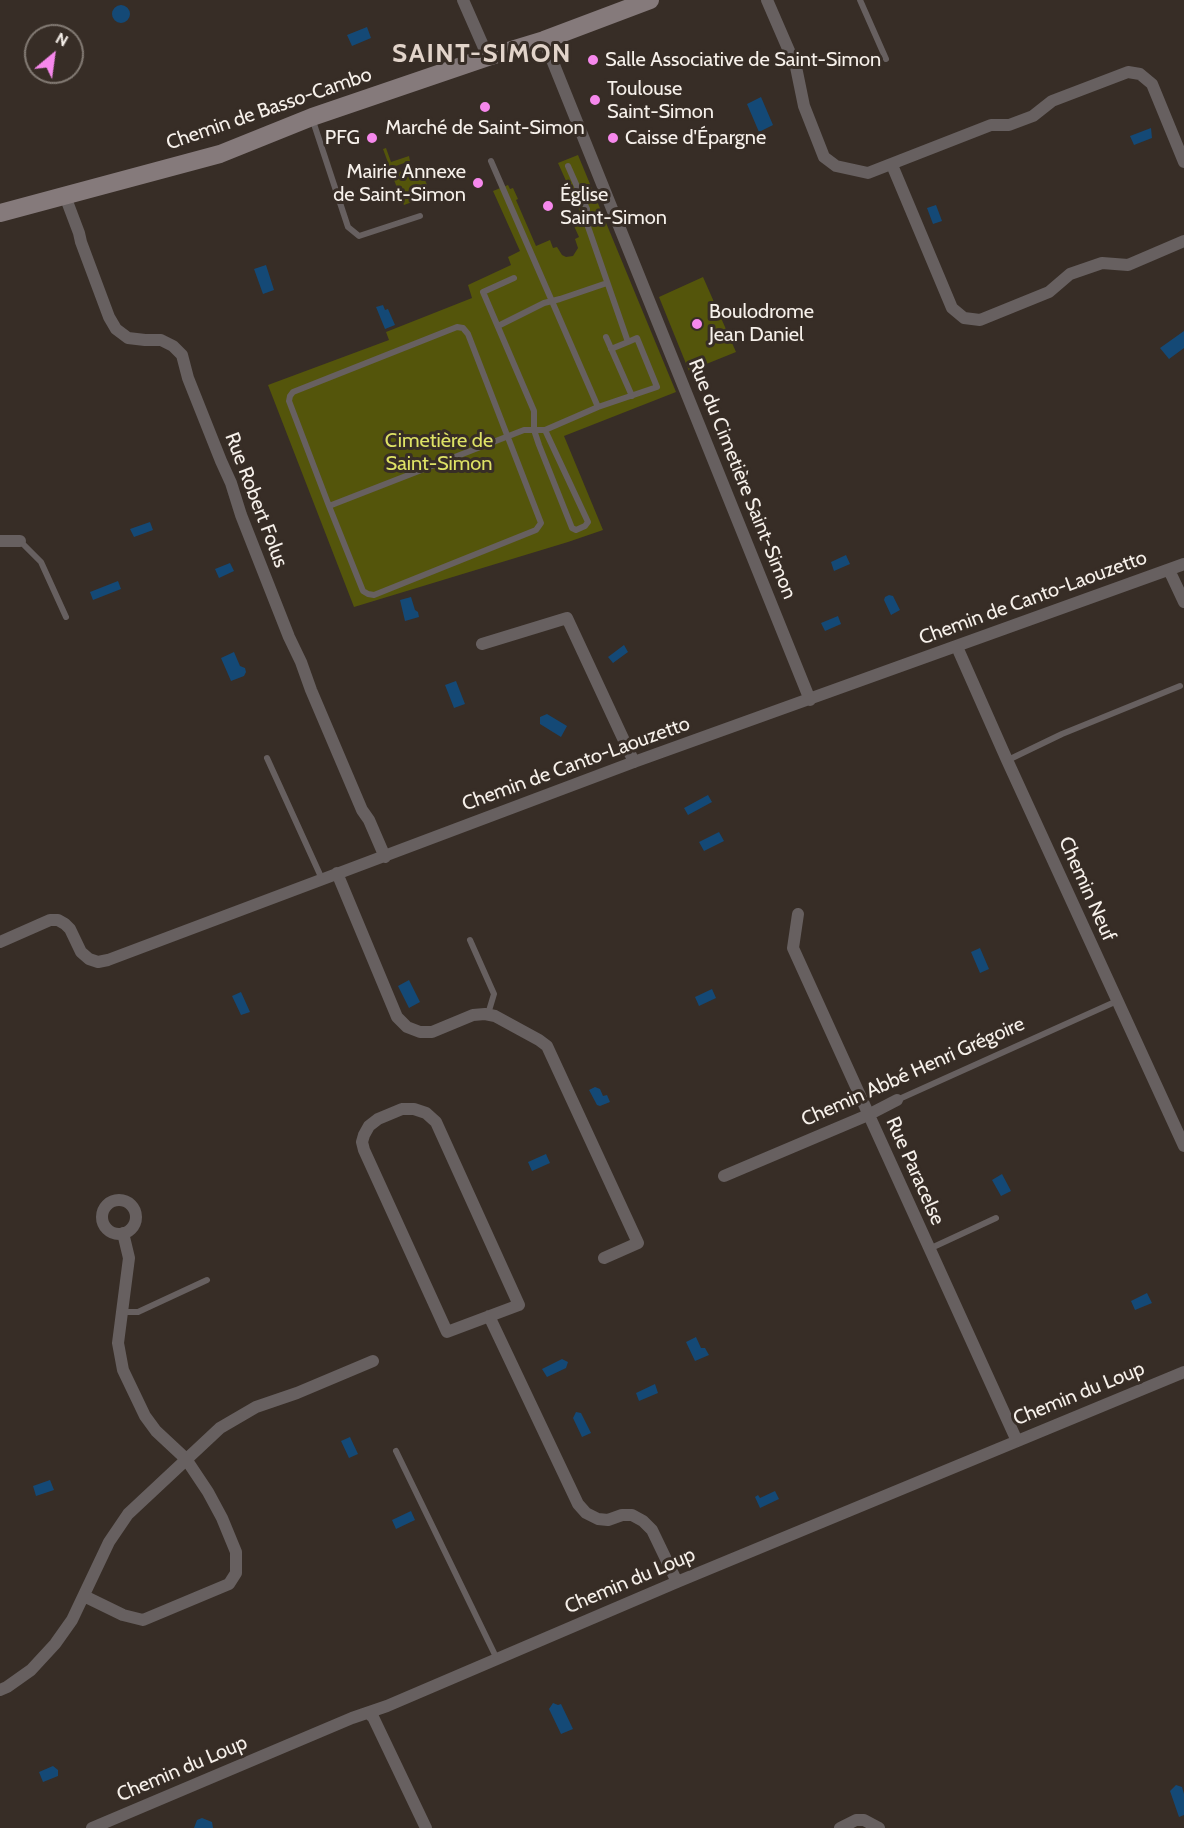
<!DOCTYPE html>
<meta charset="utf-8">
<style>
body{margin:0}
#map{position:relative;width:1184px;height:1828px;overflow:hidden;background:#372d26;font-family:Cabin,sans-serif}
canvas{display:block}
.north{position:absolute;left:24px;top:24px;width:60px;height:60px;box-sizing:border-box;background:#372d26;border:2px solid #837b74;border-radius:50%;rotate:29deg;font-size:16px;font-weight:700;line-height:24px;text-align:center;color:#f6f0ea}
.north::after{content:'';display:block;margin:auto;width:21px;height:27px;background:#f688ec;clip-path:polygon(50% 0,100% 100%,50% 72%,0 100%)}
</style>
<div id="map">
<canvas width="1184" height="1828"></canvas>
<div class="north">N</div>
</div>
<script>
const ctx = document.querySelector('canvas').getContext('2d');
ctx.lineJoin = 'round';
function paint(path, color) { ctx.fillStyle = color; ctx.fill(path, 'evenodd'); }
const poly = rows => new Path2D(rows.map(r => 'M' + r).join(''));
function trace(path, color, width, dash) { ctx.strokeStyle = color; ctx.lineWidth = width; ctx.lineCap = dash ? 'butt' : 'round'; ctx.setLineDash(dash || []); ctx.stroke(path); }
function label(font, color, halo, rows, align = 'center') {
  ctx.font = font + ' Cabin,sans-serif'; ctx.lineWidth = 6; ctx.setLineDash([]); ctx.textBaseline = 'middle'; ctx.strokeStyle = halo; ctx.fillStyle = color; for (const [text, x, y, turn = 0] of rows) {
    ctx.save(); ctx.translate(x, y); ctx.rotate((+turn || 0) * Math.PI / 180); ctx.textAlign = isNaN(turn) ? turn : align; if (halo) ctx.strokeText(text, 0, 0); ctx.fillText(text, 0, 0); ctx.restore();
  }
}
paint(poly([
 [386,148,391,162,409,156,410,161,390,168,383,149],
 [578,155,676,392,564,436,603,530,568,542,354,607,268,385,389,340,386,332,472,298,468,285,511,265,508,257,520,251,493,191,508,185,510,189,513,188,518,199,516,200,536,246,550,240,553,248,557,247,562,255,566,257,573,256,578,248,575,239,579,237,570,217,580,212,558,163],
 [415,166,421,170,431,195,404,205,392,175],
 [703,277,736,352,689,371,659,297]
]), '#54550b');
paint(poly([
 '112 14a9 9 0 1 1 18 0a9 9 0 1 1-18 0Z',
 [367,27,371,38,352,46,347,35],
 [761,97,773,125,759,132,747,104],
 [1151,128,1152,138,1134,145,1130,136],
 [936,205,942,221,933,224,927,208],
 [266,265,274,290,263,294,254,269],
 [383,305,385,310,388,309,395,325,385,329,376,307],
 [1184,331,1184,348,1169,359,1160,348],
 [150,522,153,530,134,537,130,529],
 [846,555,850,564,834,571,831,562],
 [230,563,234,571,219,578,215,569],
 [118,581,121,589,93,600,90,592],
 [889,595,893,596,900,610,891,615,884,600,885,597],
 [411,597,415,610,418,612,419,617,405,621,400,600],
 [838,616,841,624,825,631,821,623],
 [624,645,628,652,613,663,608,657],
 [234,652,240,666,245,668,246,672,244,676,231,681,221,658],
 [456,681,465,704,454,708,445,685],
 [547,714,567,726,561,737,540,724,540,717],
 [708,795,712,802,688,815,684,808],
 [719,832,724,841,704,851,699,842],
 [980,948,989,969,980,973,971,952],
 [409,980,420,1002,409,1008,398,986],
 [712,989,716,998,699,1006,695,997],
 [241,992,250,1012,241,1015,232,996],
 [595,1087,600,1089,603,1096,607,1095,610,1102,600,1106,597,1105,589,1090],
 [546,1154,550,1163,532,1171,528,1162],
 [1002,1174,1011,1191,1001,1196,992,1180],
 [1147,1293,1152,1303,1135,1310,1131,1301],
 [696,1337,701,1348,705,1348,709,1355,695,1361,686,1342],
 [562,1359,568,1362,566,1368,547,1377,542,1369],
 [655,1384,658,1393,639,1401,636,1393],
 [576,1412,581,1413,591,1433,582,1437,573,1418],
 [350,1437,358,1454,349,1458,341,1441],
 [50,1480,54,1490,36,1496,33,1486],
 [775,1491,779,1499,760,1508,755,1497,758,1495,760,1498],
 [411,1511,415,1520,396,1529,392,1520],
 [553,1703,558,1705,561,1704,573,1729,561,1734,549,1709],
 [53,1766,58,1770,58,1776,43,1782,39,1772],
 [1176,1785,1182,1787,1184,1794,1184,1815,1179,1817,1170,1791],
 [202,1818,212,1822,213,1828,194,1828,197,1820]
]), '#144976');
trace(poly([
 [860,0,886,59],
 [312,118,348,227,359,236,420,216],
 [568,166,587,209,586,221,628,342,637,338,657,387,598,407],
 [514,278,483,292,534,411,534,430,539,445,572,528,576,530,585,526,588,522,545,430],
 [498,326,544,303,560,299,607,283],
 [457,327,463,328,468,334,541,523,536,530,374,595,368,594,363,591,329,506,289,401,290,396,293,392,457,327],
 [606,337,632,396],
 [611,349,628,342],
 [329,506,524,430,545,430,598,407,491,161],
 [20,541,41,562,66,617],
 [267,758,322,879],
 [1008,760,1062,734,1180,686],
 [470,940,494,994,488,1014],
 [897,1100,1117,1001],
 [929,1249,996,1218],
 [122,1312,138,1312,207,1280],
 [396,1451,497,1659]
]), '#676060', 6);
trace(poly([
 [463,0,488,57],
 [767,0,796,67,804,106,824,157,836,166,868,173,991,125,1009,125,1033,116,1052,101,1128,72,1140,74,1152,84,1184,162],
 [544,40,810,700],
 [892,165,952,308,964,318,980,320,1049,292,1070,274,1102,263,1128,265,1184,241],
 [65,196,79,233,81,242,109,317,116,329,128,338,145,340,161,340,173,346,182,355,188,378,221,461,231,483,241,515,289,637,301,662,311,690,362,810,369,820,385,857],
 [0,541,20,541],
 [1169,570,1184,602],
 [482,644,567,618,634,762],
 [957,647,1007,760,1184,1146],
 [337,873,397,1017,407,1027,420,1032,432,1032,473,1015,485,1014,495,1016,539,1040,547,1046,638,1243,604,1258],
 [798,914,793,948,1017,1441],
 [0,942,50,920,58,920,65,924,70,929,81,952,89,959,98,962,108,960,634,762,1184,564],
 [402,1109,414,1109,426,1113,436,1122,519,1305,447,1332,364,1150,362,1142,364,1135,369,1126,378,1119,402,1109],
 [724,1176,868,1115,897,1100],
 '102 1217a17 17 0 1 1 34 0a17 17 0 1 1-34 0Z',
 [489,1316,578,1504,586,1513,598,1519,608,1520,622,1515,632,1515,643,1521,652,1530,677,1582],
 [84,1596,123,1615,143,1620,229,1584,236,1573,236,1552,222,1518,208,1492,186,1459,156,1431,145,1416,123,1370,118,1343,129,1258,123,1233],
 [0,1690,7,1687,31,1670,55,1644,72,1620,109,1542,128,1514,220,1428,256,1407,297,1393,373,1361],
 [368,1713,373,1717,426,1828],
 [92,1828,352,1718,387,1706,677,1582,1184,1372],
 [840,1828,856,1820,864,1820,879,1828]
]), '#676060', 12);
trace(poly([
 [0,213,220,154,312,117,488,57,544,40,650,0]
]), '#857a7b', 18);
for (const [x, y, r, color] of [
 [593,60,6,"#f688ec"],
 [595,100,6,"#f688ec"],
 [485,107,6,"#f688ec"],
 [372,138,6,"#f688ec"],
 [613,138,6,"#f688ec"],
 [478,183,6,"#f688ec"],
 [548,206,6,"#f688ec"],
 [697,324,6,"#f688ec"]
]) { const dot = new Path2D(); dot.arc(x, y, r, 0, 2 * Math.PI); ctx.fillStyle = color; ctx.fill(dot); trace(dot, '#372d26', 2); }
label('20px', '#f6f0ea', '#372d26', [
 ["Salle Associative de Saint-Simon",605,60],
 ["Toulouse",607,89],
 ["Saint-Simon",607,112],
 ["Marché de Saint-Simon",485,128,"center"],
 ["PFG",360,138,"right"],
 ["Caisse d'Épargne",625,138],
 ["Mairie Annexe",466,172,"right"],
 ["de Saint-Simon",466,195,"right"],
 ["Église",560,195],
 ["Saint-Simon",560,218],
 ["Boulodrome",709,312],
 ["Jean Daniel",709,335]
], 'left');
label('20px', '#f6f0ea', '#372d26', [
 ["Chemin de Basso-Cambo",269,109,-19],
 ["Rue du Cimetière Saint-Simon",742,479,68],
 ["Rue Robert Folus",256,500,69],
 ["Chemin de Canto-Laouzetto",1033,598,-20],
 ["Chemin de Canto-Laouzetto",576,764,-20],
 ["Chemin Neuf",1087,889,66],
 ["Chemin Abbé Henri Grégoire",913,1072,-24],
 ["Rue Paracelse",915,1171,66],
 ["Chemin du Loup",1079,1394,-22],
 ["Chemin du Loup",630,1581,-23],
 ["Chemin du Loup",182,1769,-23]
]);
label('20px', '#dee265', '#372d26', [
 ["Cimetière de",439,441],
 ["Saint-Simon",439,464]
]);
ctx.letterSpacing = '1.5px';
label('bold 26px', '#e2d4ca', '#372d26', [
 ["SAINT-SIMON",482,54]
]);
ctx.letterSpacing = '0px';
</script>
